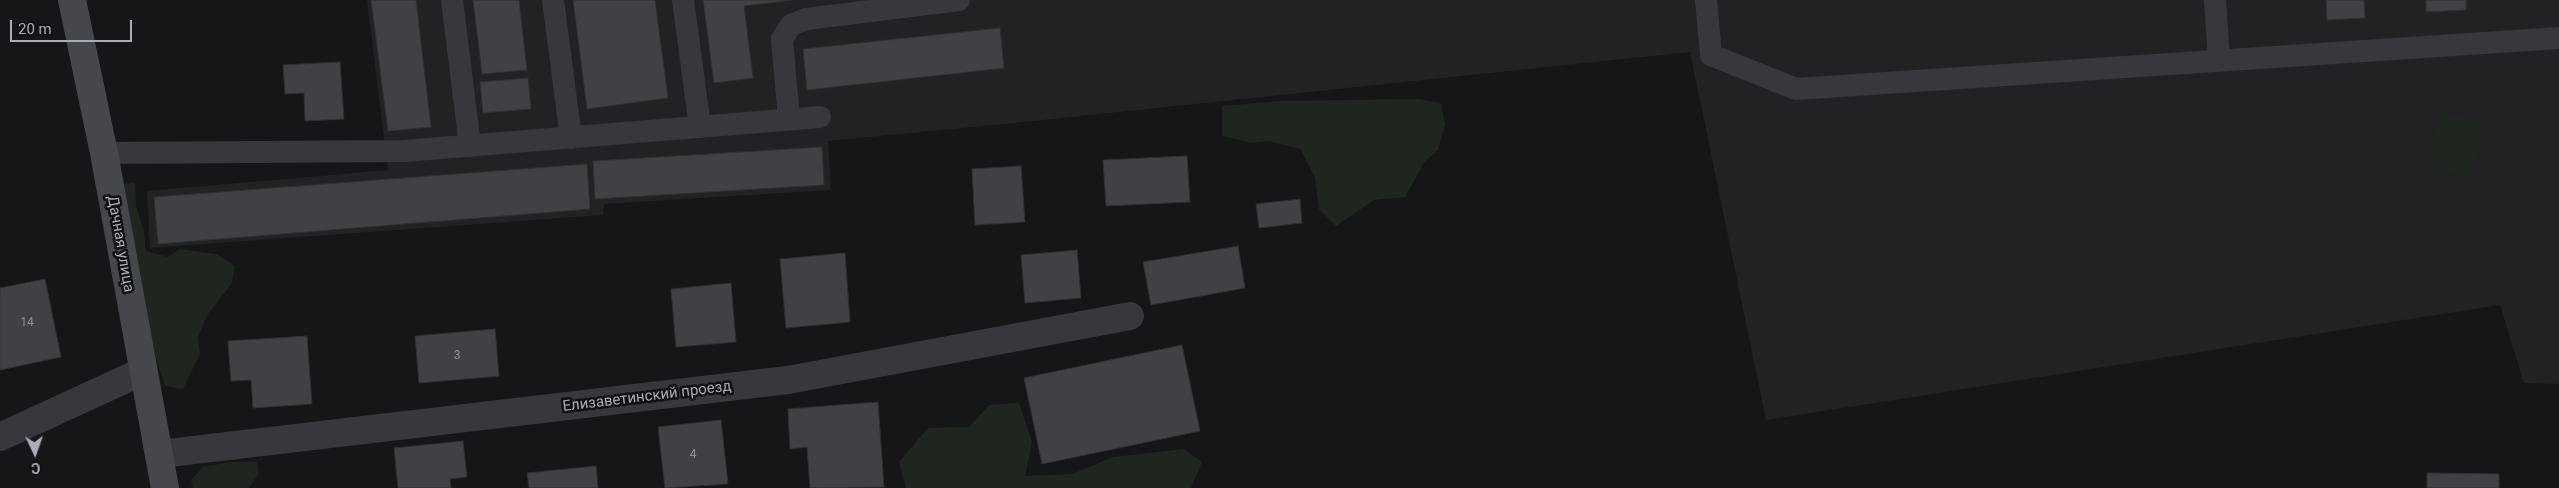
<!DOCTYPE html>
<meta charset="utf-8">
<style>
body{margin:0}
#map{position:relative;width:2559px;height:488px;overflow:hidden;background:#161618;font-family:Roboto,sans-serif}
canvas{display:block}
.north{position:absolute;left:10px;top:428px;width:50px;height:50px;-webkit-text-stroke:4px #111113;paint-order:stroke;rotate:177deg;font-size:14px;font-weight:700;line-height:20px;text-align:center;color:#a8adb8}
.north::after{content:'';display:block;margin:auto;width:18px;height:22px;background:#a8adb8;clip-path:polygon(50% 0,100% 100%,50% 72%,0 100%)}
.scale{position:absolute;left:10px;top:20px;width:122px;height:22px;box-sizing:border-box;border:2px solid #a8adb8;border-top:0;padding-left:6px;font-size:15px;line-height:18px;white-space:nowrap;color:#a8adb8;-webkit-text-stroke:4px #111113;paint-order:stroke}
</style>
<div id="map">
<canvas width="2559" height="488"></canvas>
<div class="north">С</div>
<div class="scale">20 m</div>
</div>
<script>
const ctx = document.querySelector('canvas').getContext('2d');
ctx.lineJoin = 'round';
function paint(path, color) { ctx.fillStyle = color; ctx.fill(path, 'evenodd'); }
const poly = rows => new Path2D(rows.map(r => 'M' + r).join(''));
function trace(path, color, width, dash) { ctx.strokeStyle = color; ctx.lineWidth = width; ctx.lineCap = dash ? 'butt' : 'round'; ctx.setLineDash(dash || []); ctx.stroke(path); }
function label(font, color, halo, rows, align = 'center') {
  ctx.font = font + ' Roboto,sans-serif'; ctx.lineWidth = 5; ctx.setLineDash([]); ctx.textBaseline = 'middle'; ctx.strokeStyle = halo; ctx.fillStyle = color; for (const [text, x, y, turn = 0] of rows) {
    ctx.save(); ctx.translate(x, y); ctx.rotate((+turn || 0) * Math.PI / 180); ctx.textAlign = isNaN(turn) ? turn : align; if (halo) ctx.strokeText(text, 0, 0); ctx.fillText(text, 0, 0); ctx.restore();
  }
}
paint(poly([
 [367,0,2559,0,2559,384,2524,383,2500,305,1766,420,1690,52,1014,123,828,141,831,190,604,204,603,215,150,248,147,191,388,170]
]), '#222225');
paint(poly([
 [1418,99,1441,103,1445,124,1438,150,1425,161,1405,197,1374,200,1336,226,1319,209,1315,177,1300,149,1269,141,1251,143,1222,136,1222,106,1281,101],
 [2445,116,2469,117,2484,142,2470,175,2448,174,2429,157,2434,133],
 [135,182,136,206,144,232,146,251,168,257,179,249,216,254,235,266,232,283,208,314,198,337,200,354,183,389,165,386,144,318,124,201,124,184],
 [1019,403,1032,442,1025,476,1072,474,1113,457,1184,449,1202,462,1191,488,906,488,899,462,928,428,969,427,989,405],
 [231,462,257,462,259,473,249,488,193,488,191,480,203,467]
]), '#1e261f');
const building = poly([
 [371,0,416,0,431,127,388,131,371,0],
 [473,0,519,0,527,70,482,74,473,0],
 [573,0,655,0,668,98,587,109,573,0],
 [703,0,793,0,744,6,753,78,714,83,703,0],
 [2326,0,2364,0,2365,18,2327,20,2326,0],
 [2426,0,2466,0,2466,10,2426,12,2426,0],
 [1000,28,1004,68,807,90,803,49,1000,28],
 [340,62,344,119,305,121,304,93,285,94,283,65,340,62],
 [528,78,531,109,483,113,480,82,528,78],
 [822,147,824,185,595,199,593,161,822,147],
 [1187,156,1190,202,1106,206,1103,160,1187,156],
 [587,164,590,209,158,244,154,197,587,164],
 [1021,166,1025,222,975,225,972,169,1021,166],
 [1300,199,1302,223,1259,228,1256,204,1300,199],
 [1238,246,1245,288,1151,305,1143,262,1238,246],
 [1077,250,1081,298,1025,303,1021,255,1077,250],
 [845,253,850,322,786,328,780,259,845,253],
 [45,279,61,357,0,370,0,288,45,279],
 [731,283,736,342,676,347,671,289,731,283],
 [495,329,499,376,419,383,415,336,495,329],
 [307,336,312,404,253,408,251,380,231,381,228,341,307,336],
 [1182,345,1200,431,1042,464,1024,378,1182,345],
 [878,402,884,487,810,488,807,447,790,449,788,409,878,402],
 [721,420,728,484,665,488,658,427,721,420],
 [463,441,467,477,450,479,451,488,398,488,394,448,463,441],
 [596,466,598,488,529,488,527,473,596,466],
 [2427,473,2499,474,2499,488,2427,488,2427,473]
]);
paint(building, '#404145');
trace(building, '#303034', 1);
trace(poly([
 [452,0,470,146],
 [553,0,571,138],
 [683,0,700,127],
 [1706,0,1711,55,1796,89,2559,38],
 [2215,0,2219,61],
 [789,119,782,39,791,25,806,19,959,0],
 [104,153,404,151,820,117]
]), '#37383d', 22);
trace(poly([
 [0,437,143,371],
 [160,454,788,380,1130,316]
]), '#37383d', 28);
trace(poly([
 [72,0,104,153,165,488]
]), '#45474d', 28);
label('12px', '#8e929b', null, [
 ["14",27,323],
 ["3",457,356],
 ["4",693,455]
]);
label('15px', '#a8adb8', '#111113', [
 ["Дачная улица",120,244,80],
 ["Елизаветинский проезд",647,397,-7]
]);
</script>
